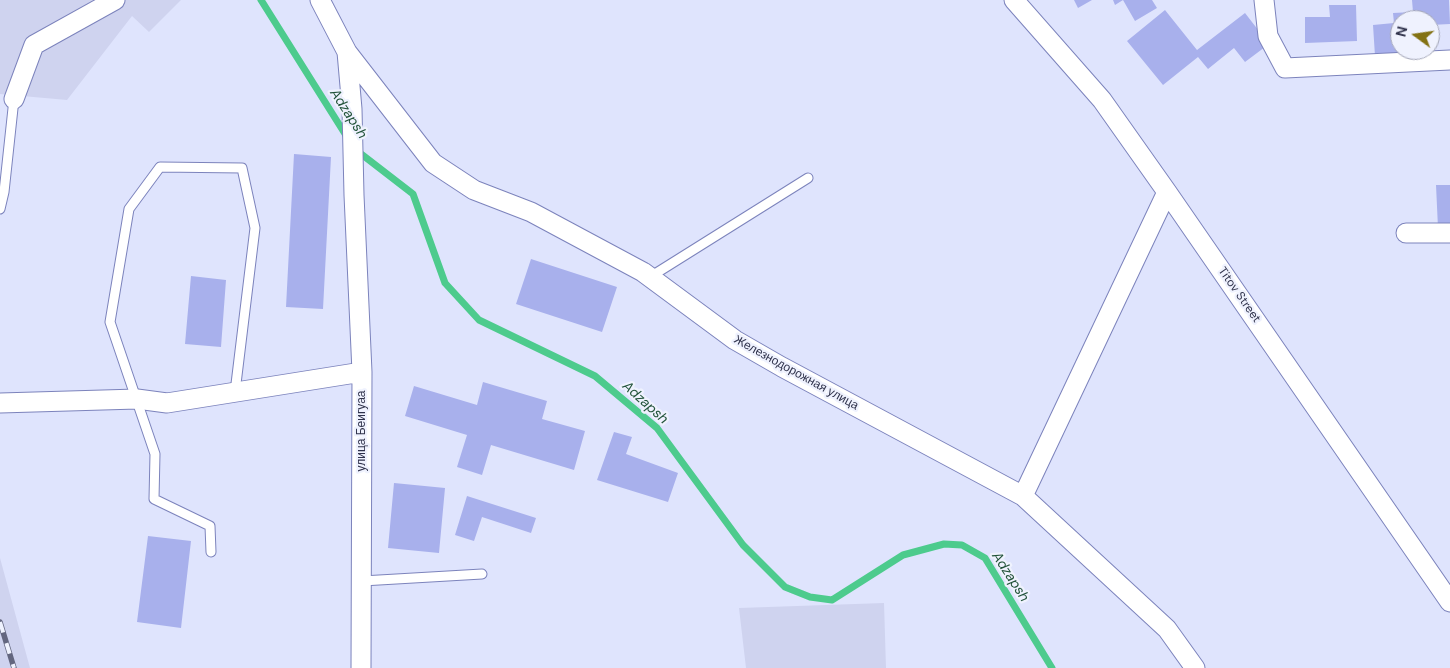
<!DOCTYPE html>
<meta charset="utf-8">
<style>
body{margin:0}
#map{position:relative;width:1450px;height:668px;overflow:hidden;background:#dfe4fd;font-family:"DM Sans",sans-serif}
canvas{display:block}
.north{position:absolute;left:1390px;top:10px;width:50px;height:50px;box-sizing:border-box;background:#eff2fe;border:1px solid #a3a6b7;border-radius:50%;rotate:284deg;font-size:14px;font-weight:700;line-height:20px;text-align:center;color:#30334c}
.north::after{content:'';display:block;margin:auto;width:18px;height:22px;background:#837213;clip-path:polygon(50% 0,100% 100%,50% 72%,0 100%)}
</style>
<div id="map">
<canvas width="1450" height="668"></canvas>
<div class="north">N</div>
</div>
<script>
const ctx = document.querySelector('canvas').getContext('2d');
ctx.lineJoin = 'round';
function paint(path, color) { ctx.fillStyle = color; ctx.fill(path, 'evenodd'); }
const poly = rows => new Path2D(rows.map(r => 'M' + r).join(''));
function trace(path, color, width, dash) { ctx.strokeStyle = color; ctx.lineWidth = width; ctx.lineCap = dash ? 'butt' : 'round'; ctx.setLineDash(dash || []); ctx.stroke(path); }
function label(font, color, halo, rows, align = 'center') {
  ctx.font = font + ' "DM Sans",sans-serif'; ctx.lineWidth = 4.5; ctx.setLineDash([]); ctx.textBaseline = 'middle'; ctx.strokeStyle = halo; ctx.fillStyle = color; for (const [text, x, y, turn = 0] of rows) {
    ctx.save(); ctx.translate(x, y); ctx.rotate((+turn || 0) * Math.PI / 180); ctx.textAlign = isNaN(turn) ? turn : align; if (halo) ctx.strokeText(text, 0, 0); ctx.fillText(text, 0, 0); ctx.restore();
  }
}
paint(poly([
 [0,0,181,0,149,32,132,16,67,100,0,94],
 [0,558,30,668,0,668],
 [884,603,886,668,746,668,739,608]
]), '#cfd3ef');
trace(poly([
 [261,0,347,137],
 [356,150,413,194,445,283,479,320,595,376,657,428,743,545,785,587,810,597,832,600,903,555,944,544,962,545,985,558,1052,668]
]), '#4dcb8d', 7);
paint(poly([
 [1074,0,1092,0,1078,8],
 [1113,0,1152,0,1157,8,1135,21,1123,0,1115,5],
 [1412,0,1449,0,1450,24,1430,25,1430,20,1400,20,1400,50,1417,50,1417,53,1375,56,1373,25,1394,23,1393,13,1413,12],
 [1329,5,1356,5,1357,41,1305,43,1305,17,1330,17],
 [1165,10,1197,50,1245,13,1269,44,1245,62,1234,48,1208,69,1198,57,1163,85,1127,41],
 [294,154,331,157,323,309,286,307],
 [1436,185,1450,185,1450,227,1438,228],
 [531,259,617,287,602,332,516,304],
 [191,276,226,280,221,347,185,344],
 [483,382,547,401,542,419,585,431,574,470,491,445,482,475,457,467,467,435,405,416,414,386,477,405],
 [614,432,632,437,626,454,678,473,668,502,597,480],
 [394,483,445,488,439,553,388,548],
 [467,496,536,518,531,533,482,517,474,541,455,535],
 [148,536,191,541,181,628,137,622]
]), '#a8b0ec');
const lane = poly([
 [0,209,4,192,14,99],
 [650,277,808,178],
 [211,552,210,526,154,499,155,454,110,322,129,209,160,167,242,168,255,228,235,392],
 [362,581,482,574]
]);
const street = poly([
 [320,0,347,52,352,109,354,195,362,372,361,668],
 [1014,0,1102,100,1167,192,1450,602],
 [1264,0,1268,36,1285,68,1450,60],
 [347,52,433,163,474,190,531,212,643,272,735,340,782,367,1023,496,1167,629,1195,668],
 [14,99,34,45,115,0],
 [1406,233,1450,233],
 [0,403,137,399,167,403,362,372],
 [1023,496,1167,192]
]);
trace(lane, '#7c83bc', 11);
trace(street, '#7c83bc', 21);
trace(lane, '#fff', 9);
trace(street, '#fff', 19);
const rail = poly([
 [0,622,14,668]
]);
trace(rail, '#63667f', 5.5);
trace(rail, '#eff2fe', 4, [11]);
label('12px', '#30334c', '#eff2fe', [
 ["Titov Street",1239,295,55],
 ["Железнодорожная улица",796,373,29],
 ["улица Беигуаа",362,431,-90]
]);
label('italic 14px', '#22533a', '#eff2fe', [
 ["Adzapsh",348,114,57],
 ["Adzapsh",645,403,42],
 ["Adzapsh",1010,577,57]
]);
</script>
